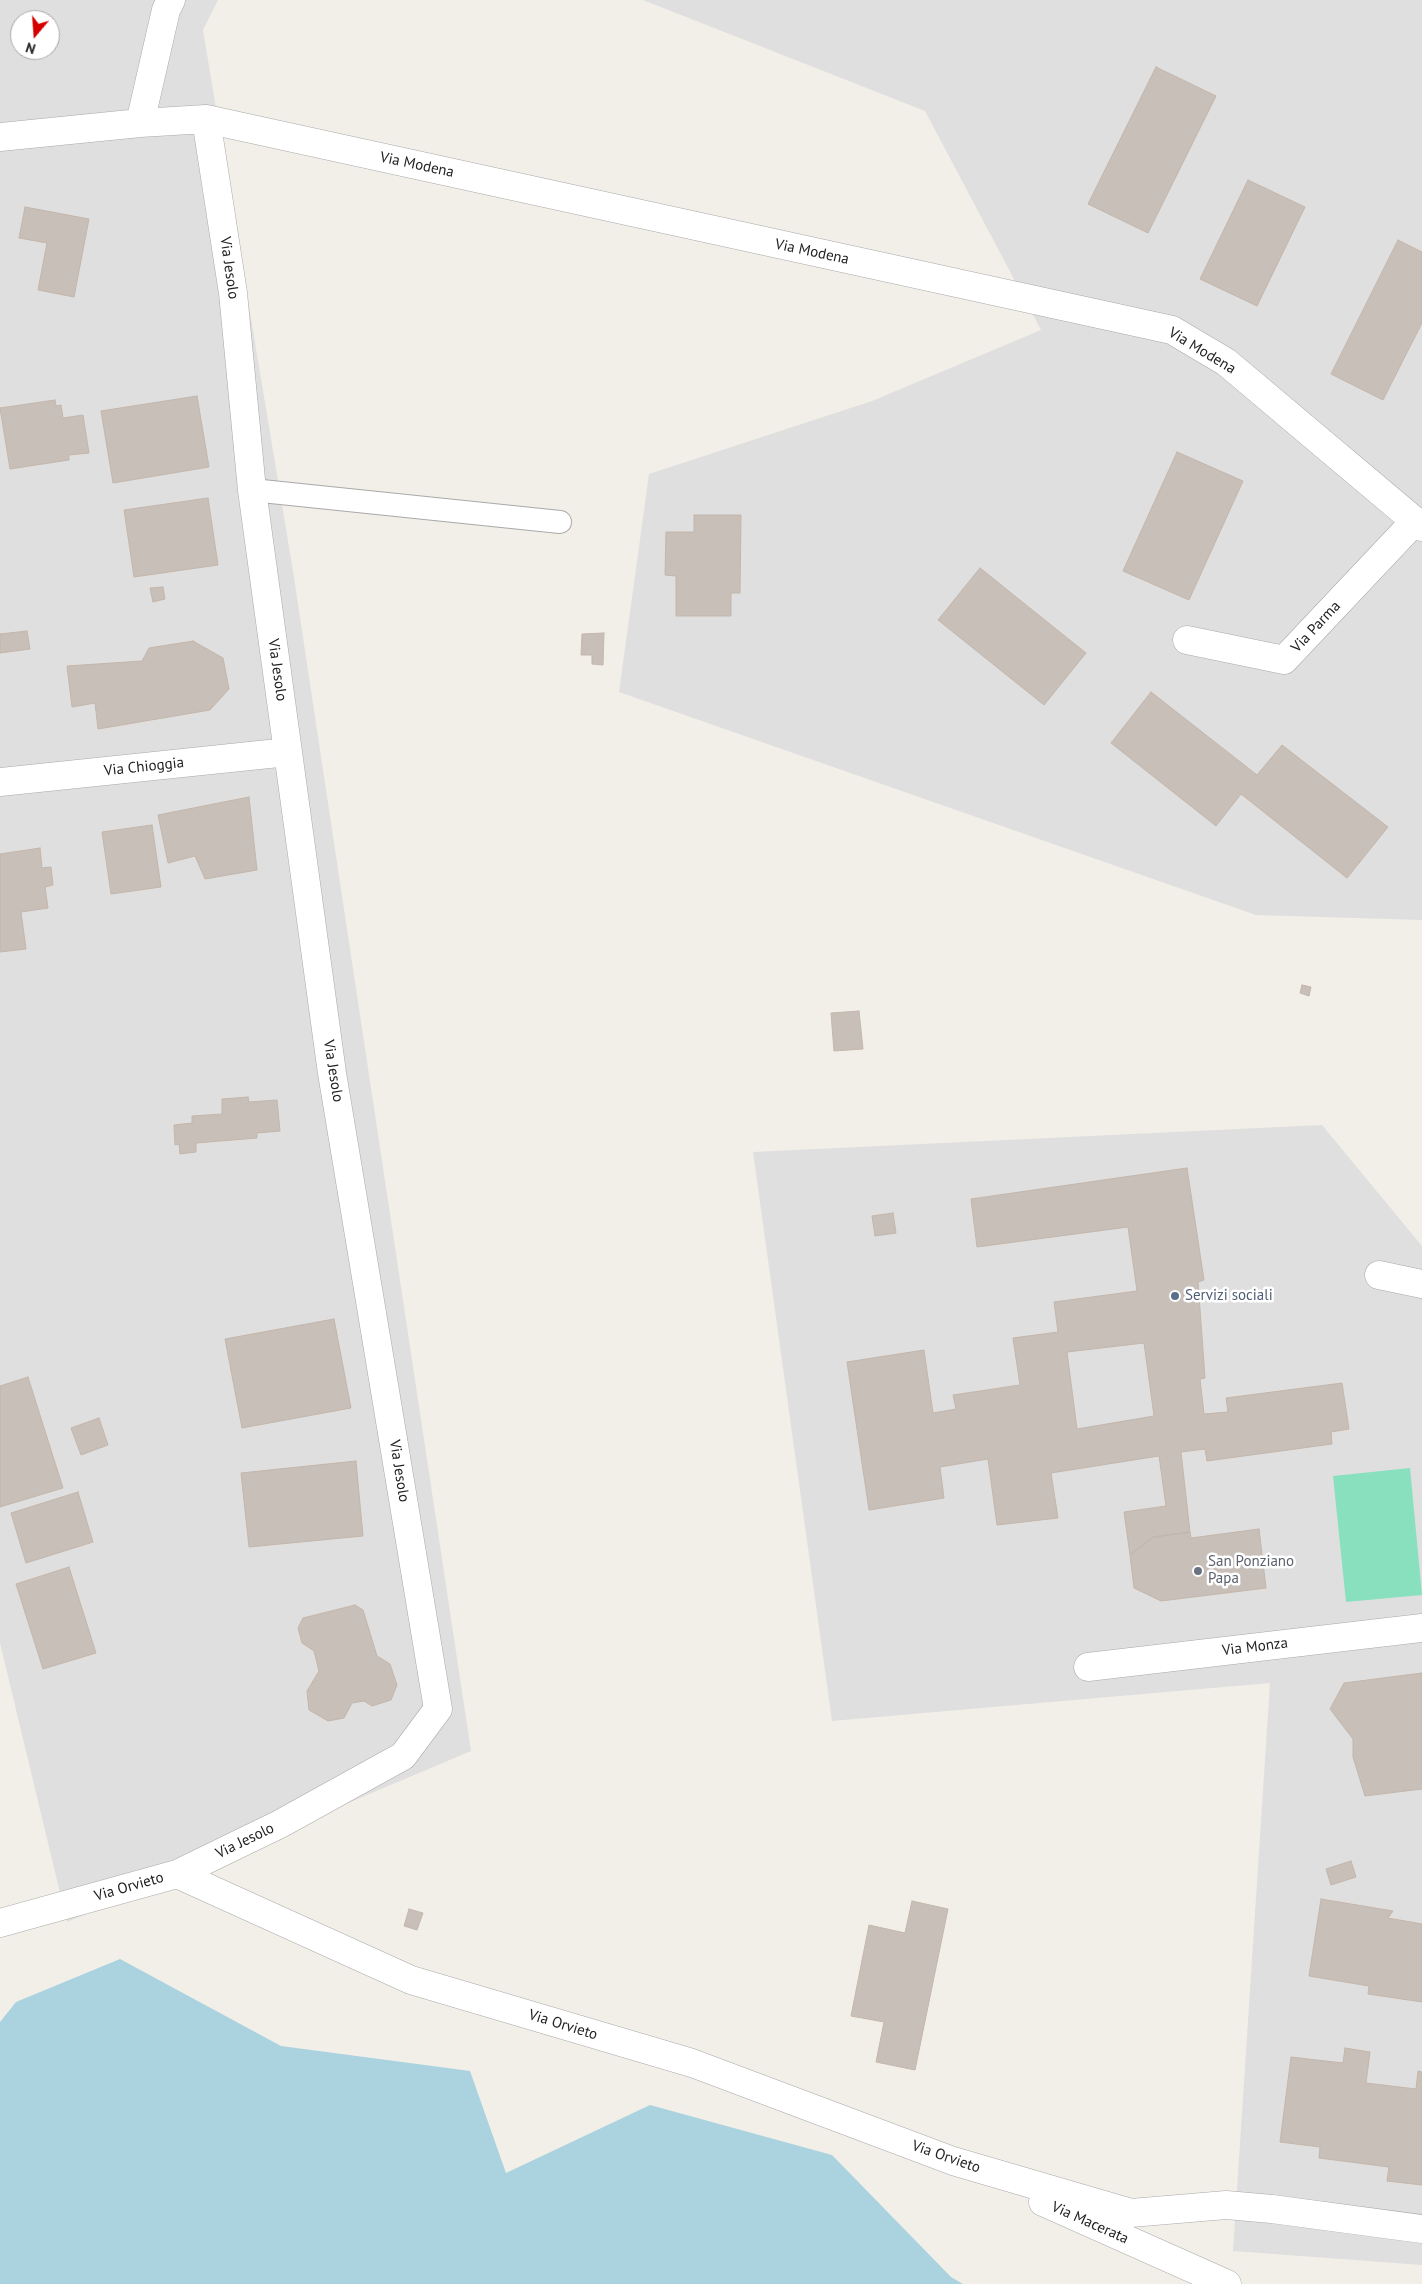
<!DOCTYPE html>
<style>
body{margin:0}
#map{position:relative;width:1422px;height:2284px;overflow:hidden;background:#f2efe9;font-family:"PT Sans",sans-serif}
canvas{display:block}
.north{position:absolute;left:10px;top:10px;width:50px;height:50px;box-sizing:border-box;background:#fff;border:1px solid #a7a7a7;border-radius:50%;rotate:198deg;font-size:14px;font-weight:700;line-height:20px;text-align:center;color:#222}
.north::after{content:'';display:block;margin:auto;width:18px;height:22px;background:#d40000;clip-path:polygon(50% 0,100% 100%,50% 72%,0 100%)}
</style>
<div id="map">
<canvas width="1422" height="2284"></canvas>
<div class="north">N</div>
</div>
<script>
const ctx = document.querySelector('canvas').getContext('2d');
ctx.lineJoin = 'round';
function paint(path, color) { ctx.fillStyle = color; ctx.fill(path, 'evenodd'); }
const poly = rows => new Path2D(rows.map(r => 'M' + r).join(''));
function trace(path, color, width, dash) { ctx.strokeStyle = color; ctx.lineWidth = width; ctx.lineCap = dash ? 'butt' : 'round'; ctx.setLineDash(dash || []); ctx.stroke(path); }
function label(font, color, halo, rows, align = 'center') {
  ctx.font = font + ' "PT Sans",sans-serif'; ctx.lineWidth = 5; ctx.setLineDash([]); ctx.textBaseline = 'middle'; ctx.strokeStyle = halo; ctx.fillStyle = color; for (const [text, x, y, turn = 0] of rows) {
    ctx.save(); ctx.translate(x, y); ctx.rotate((+turn || 0) * Math.PI / 180); ctx.textAlign = isNaN(turn) ? turn : align; if (halo) ctx.strokeText(text, 0, 0); ctx.fillText(text, 0, 0); ctx.restore();
  }
}
paint(poly([
 [0,0,218,0,203,30,293,571,471,1751,67,1922,0,1643],
 [20,20,50,20,50,50,20,50],
 [643,0,1422,0,1422,920,1256,915,619,692,649,474,872,401,1041,330,925,111],
 [1322,1125,1422,1246,1422,2265,1233,2251,1270,1683,832,1721,753,1152]
]), '#e0dfdf');
paint(poly([
 [1410,1468,1422,1595,1346,1602,1333,1476]
]), '#88e0be');
paint(poly([
 [120,1959,281,2046,470,2071,506,2173,650,2105,832,2155,951,2277,963,2284,0,2284,0,2022,16,2002]
]), '#aad3df');
const building = poly([
 [1156,67,1216,96,1148,233,1088,204,1156,67],
 [1248,180,1305,207,1257,306,1200,279,1248,180],
 [25,207,89,219,74,297,38,290,47,243,19,238,25,207],
 [1398,240,1422,252,1422,323,1383,400,1331,374,1398,240],
 [197,396,209,467,113,483,101,411,197,396],
 [55,400,56,406,61,405,63,418,83,415,89,453,69,455,69,460,10,469,0,408,55,400],
 [1177,452,1243,481,1189,600,1123,571,1177,452],
 [208,498,218,565,134,577,124,510,208,498],
 [694,515,741,515,740,593,731,593,731,616,676,616,676,576,665,575,666,532,694,532,694,515],
 [980,568,1086,653,1044,705,938,620,980,568],
 [163,587,165,599,153,602,150,588,163,587],
 [27,631,30,649,0,653,0,634,27,631],
 [604,633,603,665,592,664,592,655,581,655,582,634,604,633],
 [193,641,223,658,229,689,210,710,98,729,95,703,72,707,67,666,142,661,149,648,193,641],
 [1151,692,1257,775,1282,745,1388,827,1347,878,1241,794,1216,826,1111,743,1151,692],
 [249,797,257,870,205,879,195,856,168,863,158,815,249,797],
 [152,825,161,887,111,894,102,832,152,825],
 [40,848,42,868,51,867,53,885,45,887,48,908,21,912,26,949,0,952,0,854,40,848],
 [1302,985,1311,987,1309,996,1300,993,1302,985],
 [859,1011,863,1049,834,1051,831,1013,859,1011],
 [248,1097,249,1102,277,1100,280,1131,257,1133,257,1138,196,1143,196,1152,180,1154,179,1144,175,1145,174,1125,192,1123,192,1116,222,1114,222,1099,248,1097],
 [1187,1168,1204,1280,1198,1282,1205,1378,1200,1379,1204,1414,1228,1412,1226,1398,1342,1383,1349,1429,1331,1432,1332,1444,1207,1461,1205,1449,1181,1452,1190,1532,1153,1537,1130,1555,1124,1512,1166,1506,1159,1456,1051,1473,1058,1518,997,1525,988,1459,940,1467,944,1498,869,1510,847,1362,924,1350,933,1413,956,1409,953,1395,1020,1385,1013,1338,1058,1332,1054,1302,1137,1291,1128,1227,977,1247,971,1199,1187,1168],
 [1144,1343,1154,1416,1077,1429,1067,1352,1144,1343],
 [893,1213,896,1233,875,1236,872,1216,893,1213],
 [334,1319,351,1408,242,1428,225,1339,334,1319],
 [28,1377,63,1488,0,1507,0,1386,28,1377],
 [99,1418,108,1445,81,1455,71,1428,99,1418],
 [356,1461,363,1536,249,1547,241,1473,356,1461],
 [78,1492,93,1542,26,1563,11,1513,78,1492],
 [1259,1529,1266,1588,1161,1601,1134,1588,1130,1555,1153,1537,1190,1532,1191,1538,1259,1529],
 [69,1567,96,1653,43,1669,16,1584,69,1567],
 [355,1605,363,1610,377,1656,390,1664,397,1685,391,1700,372,1706,364,1701,352,1703,344,1718,328,1721,309,1710,307,1691,319,1671,314,1651,302,1643,298,1628,303,1618,355,1605],
 [1422,1673,1422,1789,1365,1796,1353,1757,1353,1739,1330,1709,1344,1683,1422,1673],
 [1351,1861,1356,1877,1331,1885,1326,1869,1351,1861],
 [1321,1899,1393,1911,1388,1918,1422,1924,1422,2002,1368,1994,1369,1986,1309,1976,1321,1899],
 [912,1901,948,1909,915,2070,876,2062,884,2022,851,2016,869,1925,905,1933,912,1901],
 [409,1909,423,1913,417,1930,404,1926,409,1909],
 [1345,2048,1370,2052,1366,2083,1416,2089,1418,2071,1422,2072,1422,2185,1387,2181,1389,2167,1319,2158,1320,2147,1280,2142,1291,2057,1343,2063,1345,2048]
]);
paint(building, '#c7bfb8');
trace(building, '#c4b6ab', 1);
const service = poly([
 [252,490,560,522]
]);
const minor = poly([
 [140,123,166,10,171,0],
 [0,137,140,123,206,119,1172,330,1226,362,1422,527],
 [1187,640,1284,660,1415,521],
 [0,782,288,752],
 [1379,1275,1422,1284],
 [1088,1667,1422,1628],
 [177,1874,280,1824,403,1756,438,1709,332,1073,252,490,233,293,206,119],
 [0,1923,177,1874,411,1980,692,2063,953,2161,1131,2213,1226,2205,1272,2209,1422,2229],
 [1043,2202,1227,2284]
]);
trace(service, '#a9a9a9', 24);
trace(minor, '#a9a9a9', 29);
trace(service, '#fff', 22);
trace(minor, '#fff', 28);
for (const [x, y, r, color] of [
 [1175,1296,5,"#5c6f8a"],
 [1198,1571,5,"#6b7280"]
]) { const dot = new Path2D(); dot.arc(x, y, r, 0, 2 * Math.PI); ctx.fillStyle = color; ctx.fill(dot); trace(dot, '#fff', 2); }
label('15px', '#222', '#fff', [
 ["Via Modena",417,165,12],
 ["Via Modena",812,252,12],
 ["Via Jesolo",229,268,82],
 ["Via Modena",1202,351,31],
 ["Via Parma",1316,627,-47],
 ["Via Jesolo",277,670,82],
 ["Via Chioggia",144,767,-6],
 ["Via Jesolo",333,1071,81],
 ["Via Jesolo",399,1471,81],
 ["Via Monza",1255,1647,-7],
 ["Via Jesolo",245,1841,-26],
 ["Via Orvieto",129,1887,-16],
 ["Via Orvieto",563,2025,17],
 ["Via Orvieto",946,2157,19],
 ["Via Macerata",1090,2223,24]
]);
label('15px', '#4e5e75', '#fff', [
 ["Servizi sociali",1185,1296]
], 'left');
label('15px', '#5b616d', '#fff', [
 ["San Ponziano",1208,1562],
 ["Papa",1208,1579]
], 'left');
</script>
